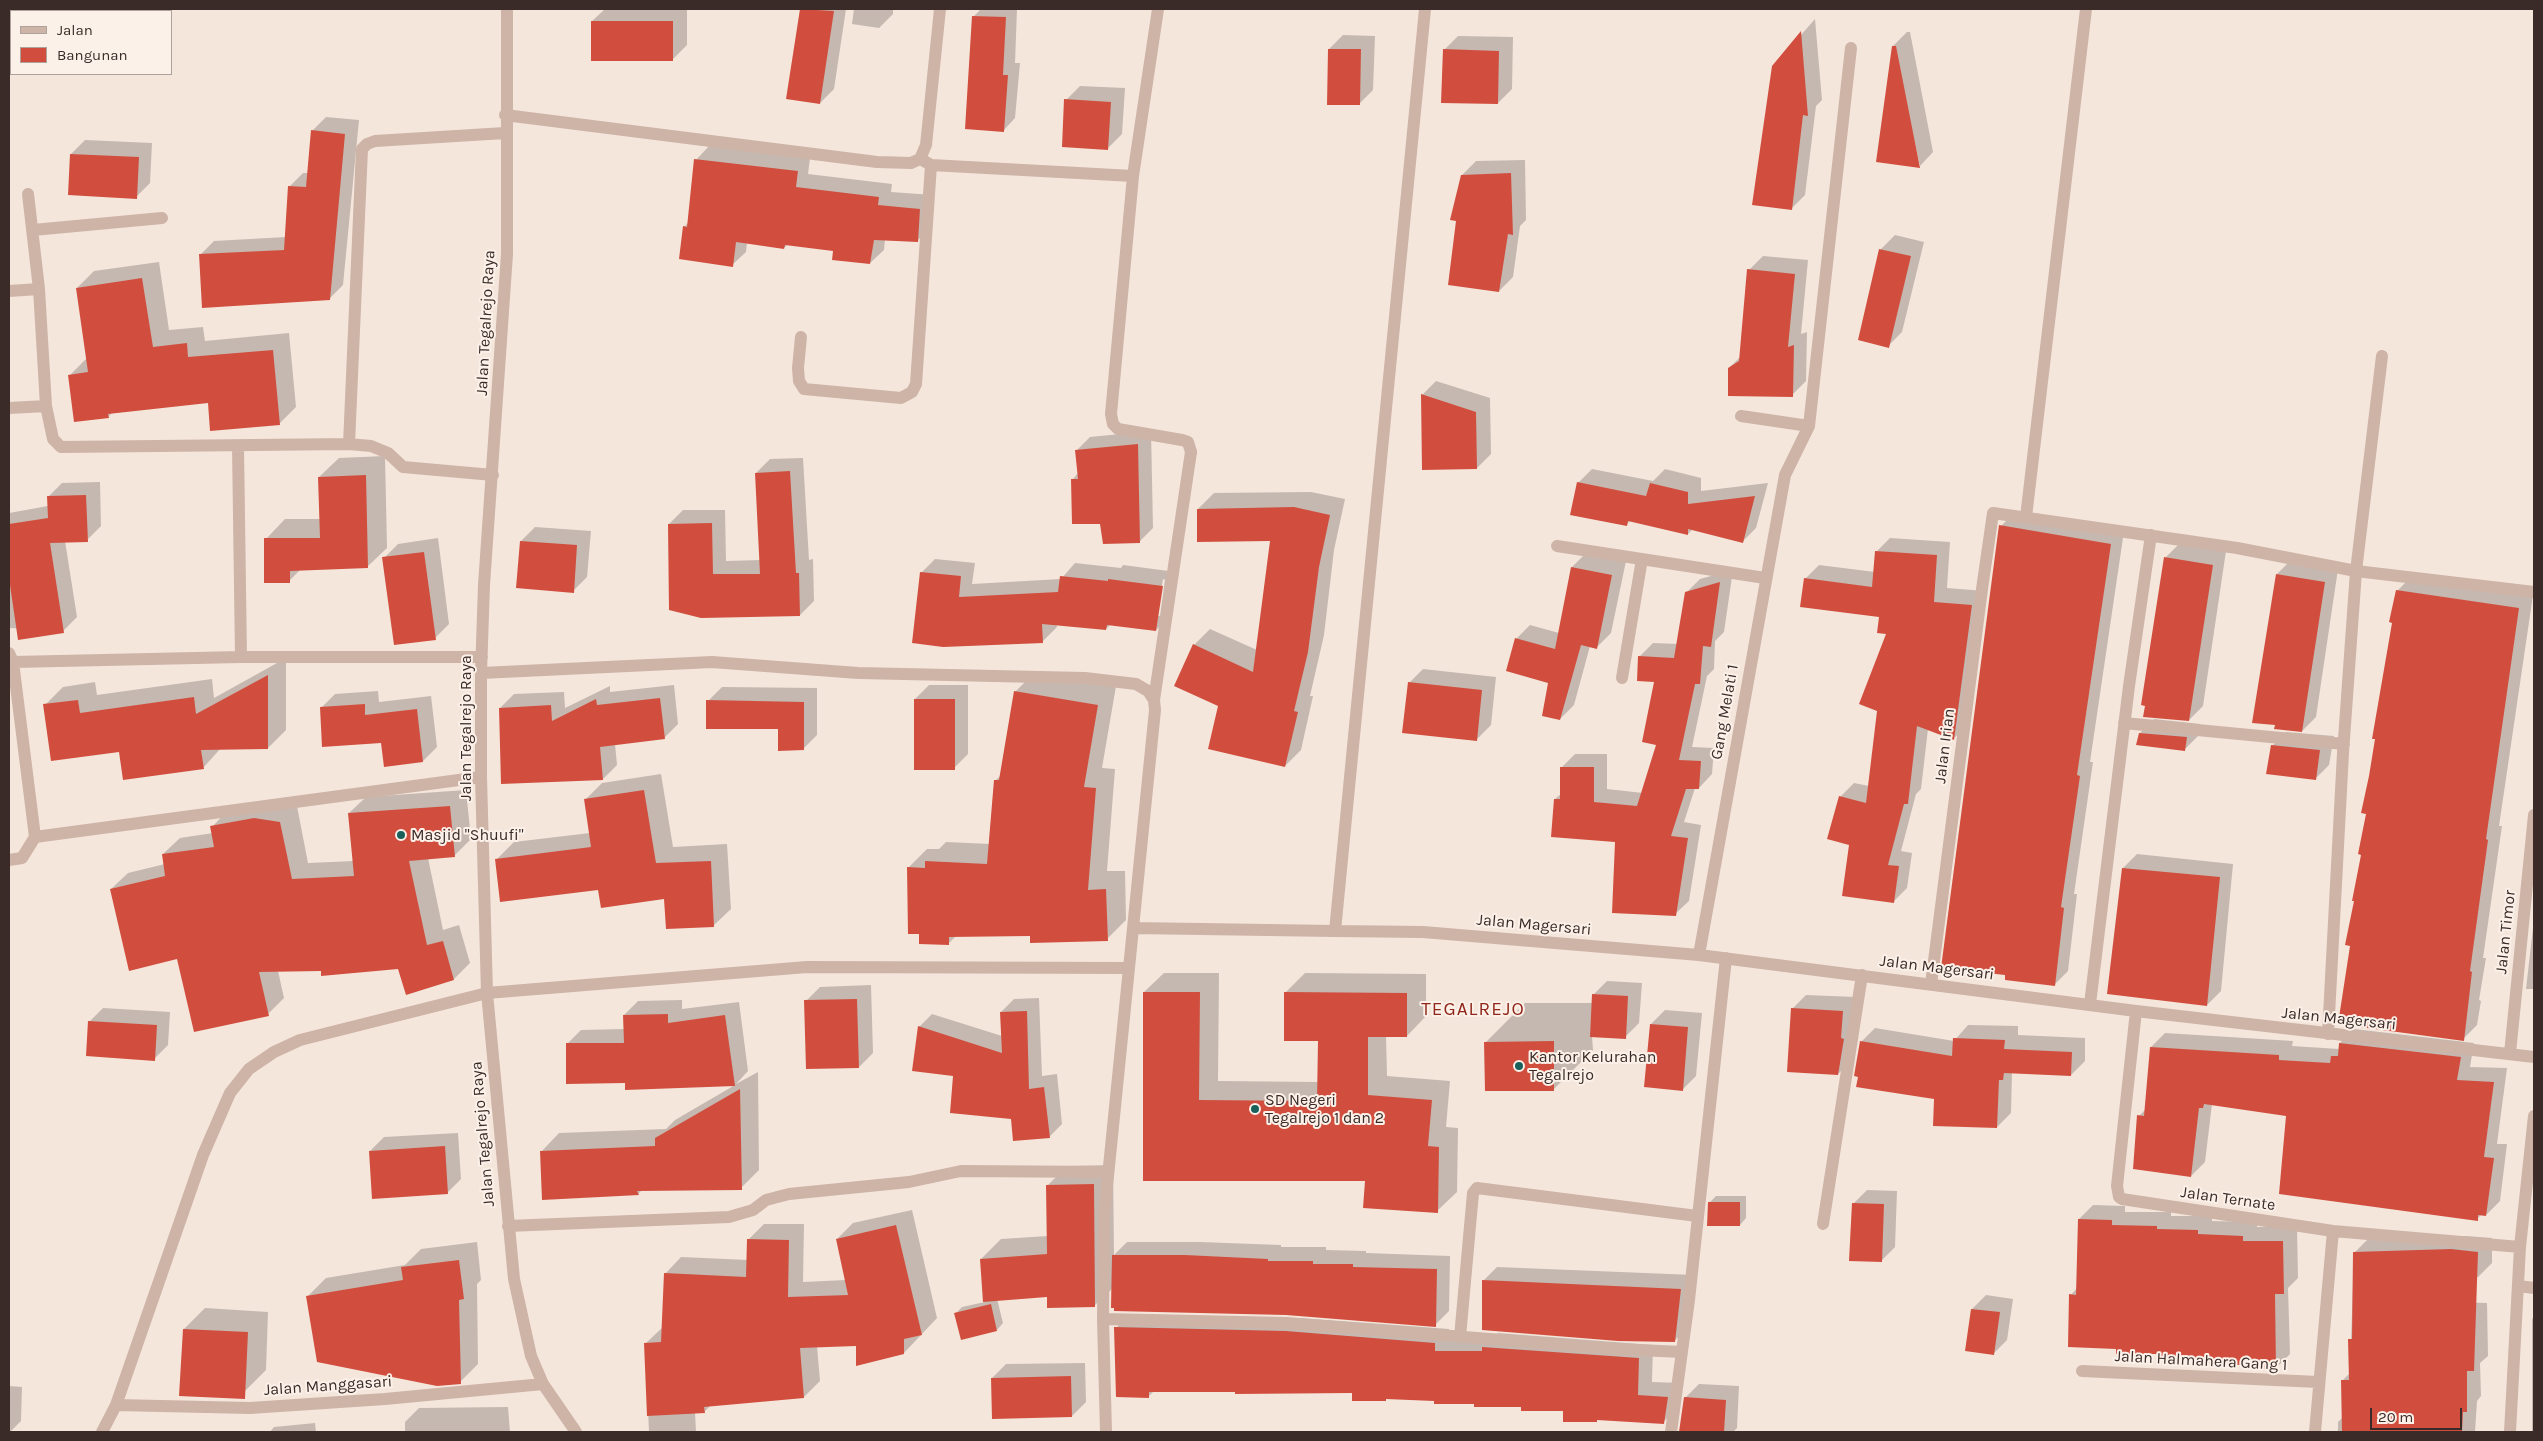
<!DOCTYPE html>
<style>
body{margin:0}
#map{position:relative;width:2543px;height:1441px;overflow:hidden;background:#f5e6dc;font-family:Karla,sans-serif}
canvas{display:block}
.frame{position:absolute;inset:0;border:10px solid #3a2b28;pointer-events:none}
.legend{position:absolute;left:10px;top:10px;width:162px;height:65px;box-sizing:border-box;background:#fbf1e9;border:1px solid #aea29c;margin:0;padding:6px 9px;list-style:none;font-size:15px;color:#3a2b28}
.legend li{display:flex;align-items:center;gap:10px;height:25px}
.legend b{width:25px;border:1px solid #aea29c}
.scale{position:absolute;left:2370px;top:1408px;width:92px;height:22px;box-sizing:border-box;border:2px solid #3a2b28;border-top:0;padding-left:6px;font-size:15px;line-height:18px;white-space:nowrap;color:#3a2b28;-webkit-text-stroke:4px #fbf1e9;paint-order:stroke}
</style>
<div id="map">
<canvas width="2543" height="1441"></canvas>
<div class="frame"></div>
<ul class="legend">
<li><b style="height:6px;background:#ceb3a7"></b>Jalan</li>
<li><b style="height:14px;background:#d14e3e"></b>Bangunan</li>
</ul>
<div class="scale">20 m</div>
</div>
<script>
const ctx = document.querySelector('canvas').getContext('2d');
ctx.lineJoin = 'round';
function paint(path, color) { ctx.fillStyle = color; ctx.fill(path, 'evenodd'); }
const poly = rows => new Path2D(rows.map(r => 'M' + r).join(''));
function trace(path, color, width, dash) { ctx.strokeStyle = color; ctx.lineWidth = width; ctx.lineCap = dash ? 'butt' : 'round'; ctx.setLineDash(dash || []); ctx.stroke(path); }
function label(font, color, halo, rows, align = 'center') {
  ctx.font = font + ' Karla,sans-serif'; ctx.lineWidth = 4; ctx.setLineDash([]); ctx.textBaseline = 'middle'; ctx.strokeStyle = halo; ctx.fillStyle = color; for (const [text, x, y, turn = 0] of rows) {
    ctx.save(); ctx.translate(x, y); ctx.rotate((+turn || 0) * Math.PI / 180); ctx.textAlign = isNaN(turn) ? turn : align; if (halo) ctx.strokeText(text, 0, 0); ctx.fillText(text, 0, 0); ctx.restore();
  }
}
paint(poly([
 [605,9,687,9,687,45,673,59,592,21],
 [801,9,846,9,834,89,820,103,787,98],
 [854,9,893,9,893,14,879,28,852,24],
 [981,9,1017,9,1015,63,1020,63,1015,118,1003,131,974,16],
 [1815,19,1822,100,1816,106,1805,195,1791,209,1773,67],
 [1907,32,1910,32,1933,152,1920,166,1893,46],
 [1343,35,1375,36,1373,90,1359,104,1329,49],
 [1458,36,1513,37,1512,89,1498,103,1444,50],
 [1080,86,1125,88,1122,134,1108,148,1066,100],
 [326,117,359,120,343,285,329,299,200,255,214,241,286,237,289,187,303,173,308,173,312,131],
 [85,140,152,143,150,183,136,197,71,154],
 [709,146,810,158,808,174,892,184,891,192,933,195,931,227,917,241,885,239,884,250,870,263,835,250,788,244,784,248,747,242,746,252,732,265,684,227,688,223,696,160],
 [1525,160,1526,220,1520,226,1513,277,1499,291,1462,175,1476,161],
 [1895,235,1924,242,1902,332,1888,346,1859,339,1881,249],
 [1763,256,1808,260,1801,334,1807,332,1806,381,1792,395,1729,368,1740,357,1749,270],
 [159,262,169,330,203,327,205,341,289,333,296,407,279,424,209,402,112,413,108,417,70,375,87,358,77,288,94,271],
 [1436,381,1490,398,1491,454,1477,468,1422,395],
 [1151,431,1153,528,1139,542,1102,522,1073,479,1078,473,1076,451,1090,437],
 [385,456,387,548,367,567,301,569,289,581,266,539,285,519,320,519,319,477,339,458],
 [803,458,809,560,813,559,814,601,800,615,701,616,669,524,683,510,725,510,726,561,761,560,756,473,770,459],
 [1592,469,1653,481,1665,469,1701,478,1701,491,1768,483,1756,528,1742,542,1693,529,1688,534,1631,520,1626,525,1578,483],
 [100,482,101,526,87,540,65,541,77,617,63,631,9,628,9,513,48,506,48,497,62,483],
 [1311,492,1345,499,1334,550,1324,635,1310,696,1313,696,1301,750,1285,766,1220,705,1194,645,1210,629,1257,650,1271,540,1198,509,1214,493],
 [2015,512,2124,531,2090,762,2093,762,2074,894,2077,894,2068,971,2054,985,2001,526],
 [535,527,591,531,587,577,573,591,521,541],
 [438,538,449,624,435,638,384,558,398,544],
 [1890,538,1950,542,1947,588,1985,591,1968,725,1954,738,1928,729,1921,789,1916,794,1901,851,1912,853,1907,888,1893,902,1850,844,1840,797,1854,783,1869,786,1887,633,1880,616,1805,579,1819,565,1875,572,1876,552],
 [2180,543,2226,551,2203,706,2189,720,2166,557],
 [1586,553,1626,561,1611,633,1597,647,1590,646,1574,705,1560,719,1550,682,1516,639,1530,625,1559,633,1572,567],
 [935,559,975,563,972,584,1061,579,1075,563,1121,568,1123,565,1176,572,1170,616,1156,630,1111,624,1106,629,1056,624,1057,627,1043,641,943,645,921,573],
 [1163,579,1165,580,1160,616,1157,616],
 [2291,560,2338,569,2316,717,2302,731,2277,574],
 [1733,570,1724,632,1715,641,1714,669,1707,676,1692,747,1714,748,1712,774,1699,788,1695,788,1684,822,1701,825,1689,901,1675,914,1616,841,1555,799,1562,793,1562,767,1575,754,1607,754,1607,789,1643,793,1658,744,1656,681,1639,657,1653,643,1678,644,1686,593,1700,579],
 [2411,577,2533,595,2499,826,2502,826,2483,958,2486,958,2479,1000,2481,1001,2477,1025,2463,1039,2351,944,2371,776,2397,591],
 [286,658,286,730,268,748,221,748,203,768,120,751,45,705,63,687,95,682,97,695,212,679,214,698],
 [1423,669,1496,677,1491,725,1477,739,1409,683],
 [1035,672,1116,686,1102,768,1115,769,1107,871,1125,871,1126,920,1107,939,1031,934,956,936,948,944,920,933,908,868,927,849,939,849,946,842,990,844,995,781,1002,774,1016,691],
 [674,685,678,724,664,738,615,744,617,765,603,779,500,708,514,694,564,692,565,708,610,686,610,692],
 [929,685,968,685,968,754,954,768,915,699],
 [722,687,817,688,817,735,803,749,779,727,708,701],
 [378,691,379,702,431,696,437,747,423,761,385,765,382,742,321,708,335,694],
 [2154,719,2200,724,2198,736,2184,750,2140,733],
 [2286,732,2334,736,2329,765,2315,779,2272,746],
 [661,774,673,847,727,844,731,909,713,926,665,897,599,888,496,860,514,842,590,833,585,800,602,783],
 [466,790,471,839,454,856,428,858,443,930,459,925,470,963,454,979,399,967,278,971,284,998,268,1014,178,958,111,889,128,873,165,864,163,854,180,838,213,833,212,827,228,810,297,806,308,863,354,861,349,813,366,797],
 [2137,854,2233,864,2221,991,2207,1005,2123,868],
 [2534,919,2534,989,2526,989],
 [1164,973,1219,973,1218,1081,1319,1082,1319,1040,1285,993,1305,973,1426,974,1426,1016,1407,1036,1386,1035,1387,1076,1450,1081,1446,1127,1458,1128,1457,1192,1437,1211,1367,1179,1144,1180,1144,992],
 [1607,981,1642,983,1639,1023,1625,1037,1592,1036,1593,1050,1553,1090,1486,1042,1525,1003,1593,1003,1593,995],
 [871,985,873,1053,859,1067,806,1001,820,987],
 [1806,995,1856,997,1852,1060,1838,1074,1792,1009],
 [1039,998,1042,1076,1057,1074,1062,1124,1049,1137,1012,1118,955,1075,919,1027,932,1014,1002,1036,1001,1012,1014,999],
 [682,1000,682,1009,739,1002,748,1071,736,1084,758,1072,759,1170,741,1188,643,1189,638,1194,541,1152,559,1133,666,1129,675,1120,735,1085,626,1088,626,1082,567,1044,581,1030,625,1029,624,1015,638,1001],
 [103,1008,170,1012,168,1045,154,1059,89,1022],
 [1665,1010,1702,1013,1696,1076,1682,1090,1651,1024],
 [1968,1025,2018,1026,2018,1035,2085,1038,2085,1061,2071,1075,2012,1072,2011,1113,1997,1127,1935,1098,1861,1042,1875,1028,1954,1041],
 [2354,1029,2474,1043,2470,1067,2507,1068,2497,1144,2507,1144,2500,1201,2486,1215,2482,1214,2477,1219,2287,1115,2212,1104,2205,1162,2191,1176,2139,1116,2146,1109,2151,1047,2165,1033,2293,1041,2292,1046,2339,1049,2340,1043],
 [458,1133,461,1179,447,1193,370,1151,384,1137],
 [1113,1165,1114,1255,1127,1242,1200,1242,1281,1245,1281,1247,1326,1247,1326,1250,1366,1251,1366,1253,1450,1256,1449,1311,1435,1325,1113,1288,1094,1306,1049,1296,997,1299,1003,1323,997,1330,955,1314,962,1307,985,1302,981,1259,1001,1239,1048,1236,1047,1186,1067,1166],
 [1867,1190,1897,1191,1895,1247,1881,1261,1853,1204],
 [1716,1196,1746,1196,1746,1218,1740,1225,1709,1203],
 [2093,1205,2125,1206,2125,1212,2171,1212,2171,1216,2212,1216,2212,1221,2257,1222,2257,1227,2297,1227,2298,1278,2288,1288,2290,1354,2276,1368,2117,1348,2071,1295,2077,1288,2079,1219],
 [912,1210,937,1318,904,1353,857,1344,817,1346,820,1381,804,1397,711,1405,704,1412,695,1412,696,1432,649,1432,645,1344,663,1327,665,1274,681,1257,748,1260,748,1240,764,1224,804,1224,803,1282,846,1280,837,1239,853,1223],
 [2466,1236,2492,1238,2492,1263,2478,1277,2428,1279,2428,1301,2487,1303,2488,1356,2480,1363,2481,1396,2477,1401,2475,1432,2338,1432,2338,1422,2343,1417,2342,1381,2350,1373,2354,1253,2368,1239],
 [477,1242,481,1280,477,1284,478,1364,460,1382,308,1296,326,1278,405,1265,421,1249],
 [1497,1267,1694,1275,1689,1326,1675,1340,1483,1281],
 [1986,1295,2013,1299,2007,1340,1993,1354,1972,1309],
 [205,1308,268,1312,266,1370,245,1391,184,1329],
 [1130,1314,1300,1318,1449,1329,1448,1338,1493,1338,1498,1333,1653,1345,1652,1382,1681,1383,1678,1408,1663,1422,1598,1419,1596,1421,1564,1410,1353,1392,1155,1390,1149,1396,1116,1328],
 [2534,1317,2534,1432,2532,1432,2532,1319],
 [1085,1363,1086,1402,1072,1416,992,1378,1006,1364],
 [1699,1384,1739,1386,1737,1428,1733,1432,1681,1432,1685,1398],
 [9,1386,22,1387,21,1421,10,1432],
 [508,1407,510,1432,405,1432,405,1422,419,1408],
 [315,1423,316,1432,270,1432,274,1427]
]), '#0003');
paint(poly([
 [800,9,834,11,820,104,786,99],
 [972,16,1006,17,1003,75,1008,75,1004,132,965,129],
 [591,21,673,21,673,61,591,61],
 [1801,31,1808,116,1803,115,1792,210,1752,205,1772,66],
 [1892,46,1896,46,1920,168,1876,162],
 [1328,49,1361,49,1360,105,1327,105],
 [1443,49,1499,51,1498,104,1441,103],
 [1064,99,1111,102,1108,150,1062,147],
 [311,130,345,134,330,300,202,308,199,254,284,250,288,186,306,187],
 [70,154,139,157,137,199,68,195],
 [694,159,798,171,796,187,879,197,878,205,920,209,918,242,874,240,870,264,832,260,833,251,785,245,784,249,736,242,733,267,679,259,683,226,687,227],
 [1511,173,1513,235,1508,234,1499,292,1448,285,1456,221,1450,220,1461,175],
 [1879,249,1911,256,1889,348,1858,340],
 [1747,269,1795,274,1788,347,1794,345,1793,397,1728,396,1728,368,1739,361],
 [142,278,153,347,187,343,188,357,273,350,280,425,210,431,208,403,108,414,109,418,74,422,68,375,88,372,76,288],
 [1421,394,1476,412,1477,469,1422,470],
 [1138,444,1140,543,1103,544,1100,524,1072,524,1071,479,1078,479,1075,450],
 [790,471,796,573,799,573,800,616,701,618,669,610,668,524,712,523,713,574,760,574,755,473],
 [366,475,368,568,290,571,290,583,264,583,264,538,320,538,318,477],
 [1577,482,1646,496,1650,483,1688,492,1688,504,1755,496,1743,543,1688,529,1688,535,1628,521,1627,526,1570,515],
 [86,495,88,542,50,543,64,633,18,640,9,578,9,524,48,518,47,496],
 [1294,507,1330,515,1319,567,1308,652,1294,711,1298,712,1285,767,1208,749,1218,706,1174,686,1193,644,1253,672,1270,541,1197,542,1197,509],
 [1999,525,2111,544,2077,775,2080,776,2061,907,2064,908,2055,986,2005,980,2005,975,1941,968],
 [520,541,577,545,574,593,516,588],
 [1875,551,1937,555,1934,602,1972,605,1954,740,1917,726,1908,804,1904,804,1888,865,1899,866,1894,903,1842,896,1849,845,1827,839,1839,796,1866,803,1877,711,1859,704,1886,634,1877,633,1879,617,1800,607,1804,578,1872,587],
 [424,552,436,640,394,645,382,557],
 [2164,557,2213,565,2189,721,2143,717,2145,706,2141,705],
 [1571,567,1612,575,1597,649,1581,645,1560,720,1542,716,1548,683,1506,671,1515,638,1555,649],
 [920,572,961,576,959,597,1058,592,1060,576,1108,581,1108,579,1163,586,1156,631,1107,625,1106,630,1042,624,1043,643,943,647,912,643],
 [2276,574,2325,582,2302,732,2274,729,2275,725,2252,723],
 [1720,582,1711,647,1703,646,1700,684,1695,684,1679,760,1701,761,1699,789,1686,789,1671,836,1688,838,1676,916,1612,913,1615,842,1551,837,1554,799,1560,799,1560,767,1594,767,1594,802,1637,806,1656,745,1642,742,1654,682,1637,681,1638,656,1674,658,1685,592],
 [2396,590,2519,608,2486,839,2488,840,2470,971,2472,972,2464,1041,2338,1024,2350,946,2345,945,2354,901,2352,901,2361,855,2358,854,2366,814,2361,813,2369,776,2375,739,2372,739,2392,623,2389,622],
 [268,675,268,749,201,750,204,769,123,780,119,752,51,761,43,704,78,700,80,713,194,697,196,714],
 [1408,682,1482,690,1477,741,1402,733],
 [1014,691,1098,705,1084,787,1096,788,1088,890,1106,889,1108,941,1030,943,1030,936,949,937,949,945,919,944,919,934,908,934,907,867,925,868,925,861,987,864,994,780,999,780],
 [660,698,665,739,600,747,603,780,501,784,499,708,551,705,552,721,596,699,597,705],
 [914,699,955,699,955,770,914,770],
 [706,700,804,702,804,750,778,751,778,729,706,729],
 [365,704,365,715,417,709,423,762,384,767,381,743,322,747,320,707],
 [2139,733,2187,737,2185,751,2136,745],
 [2271,745,2320,750,2316,780,2266,774],
 [644,790,656,863,711,861,714,927,666,929,664,899,601,908,598,890,500,902,495,859,591,847,584,799],
 [450,806,455,857,409,861,427,945,443,941,454,980,406,995,398,969,321,976,321,971,259,972,269,1016,194,1032,177,959,129,971,110,889,165,876,162,854,214,847,210,826,254,818,280,822,292,879,354,876,348,813],
 [2122,868,2220,877,2207,1006,2107,994],
 [1143,992,1200,992,1199,1100,1317,1101,1318,1041,1284,1041,1284,992,1407,993,1407,1037,1368,1037,1368,1095,1432,1100,1428,1146,1439,1147,1438,1213,1363,1208,1365,1181,1143,1181],
 [1592,994,1628,996,1626,1039,1590,1037],
 [857,999,859,1068,806,1069,804,1000],
 [1791,1008,1843,1011,1841,1038,1844,1039,1838,1075,1787,1072],
 [1027,1011,1029,1089,1044,1087,1050,1138,1013,1141,1011,1119,950,1113,953,1076,912,1071,918,1026,1002,1053,1000,1012],
 [668,1014,668,1023,725,1015,735,1086,625,1090,625,1083,566,1084,566,1043,624,1043,623,1015],
 [88,1021,157,1025,155,1061,86,1056],
 [1650,1024,1688,1027,1683,1091,1644,1087],
 [1953,1038,2005,1040,2004,1049,2072,1052,2071,1076,2004,1073,2003,1080,1999,1080,1997,1128,1933,1126,1934,1099,1856,1087,1858,1077,1854,1076,1860,1041,1952,1056],
 [1554,1041,1554,1091,1485,1091,1484,1042],
 [2339,1043,2461,1057,2457,1080,2494,1082,2484,1157,2494,1158,2486,1216,2478,1215,2478,1221,2279,1194,2286,1116,2204,1104,2203,1108,2199,1108,2191,1177,2133,1169,2137,1115,2144,1116,2150,1047,2279,1055,2279,1060,2330,1063,2331,1056,2338,1056],
 [740,1089,742,1190,637,1191,639,1195,542,1200,540,1151,655,1146,655,1138],
 [445,1146,448,1194,372,1199,369,1151],
 [1094,1184,1095,1307,1047,1308,1047,1297,983,1302,980,1259,1047,1254,1046,1185],
 [1708,1202,1740,1202,1740,1226,1707,1226],
 [1852,1203,1884,1204,1882,1262,1849,1261],
 [2078,1219,2112,1220,2112,1225,2157,1226,2157,1229,2198,1230,2198,1234,2243,1236,2243,1241,2283,1241,2284,1294,2275,1294,2276,1369,2242,1369,2242,1365,2200,1364,2200,1358,2157,1358,2157,1354,2116,1354,2116,1349,2068,1347,2069,1294,2076,1295],
 [896,1225,922,1335,904,1339,904,1354,856,1366,856,1346,800,1348,804,1398,704,1407,705,1413,647,1416,644,1343,661,1342,664,1273,746,1277,747,1239,789,1240,788,1297,848,1295,836,1239],
 [2451,1249,2478,1252,2474,1371,2467,1371,2467,1412,2463,1412,2462,1432,2342,1432,2341,1380,2349,1380,2348,1339,2352,1339,2353,1252],
 [1112,1255,1185,1255,1268,1259,1268,1261,1313,1261,1313,1264,1353,1264,1353,1267,1437,1269,1436,1327,1286,1315,1114,1311,1114,1308,1111,1308],
 [459,1260,464,1299,459,1300,461,1384,437,1386,317,1362,306,1296,403,1280,401,1267],
 [1482,1280,1681,1289,1675,1342,1618,1341,1482,1330],
 [991,1304,997,1331,961,1340,954,1313],
 [1971,1309,2000,1312,1994,1355,1965,1351],
 [1114,1327,1286,1331,1435,1343,1435,1351,1482,1351,1482,1347,1639,1358,1638,1395,1668,1397,1664,1424,1597,1420,1597,1422,1563,1422,1563,1411,1521,1411,1521,1407,1474,1407,1474,1404,1434,1404,1434,1401,1386,1399,1386,1401,1352,1401,1352,1393,1235,1394,1235,1392,1149,1392,1149,1398,1116,1397],
 [183,1329,248,1332,245,1399,179,1396],
 [1071,1376,1072,1417,992,1419,991,1378],
 [1684,1397,1726,1400,1724,1432,1679,1432]
]), '#d14e3e');
trace(poly([
 [924,161,931,165,1133,176,1158,9],
 [1133,176,1111,414,1113,424,1118,429,1182,440,1188,442,1191,452],
 [801,337,798,368,799,381,804,389,901,398,912,392,916,384,931,165]
]), '#ceb3a7', 12);
trace(poly([
 [507,9,507,254,484,585,481,673,481,777,487,993,514,1279,531,1356,543,1384,576,1432],
 [505,115,877,162,911,163,920,159,926,145,940,9],
 [28,194,39,289,46,406,53,439,61,447,349,444,371,446,388,453,403,467,493,475],
 [33,230,162,218],
 [9,291,39,289],
 [9,408,46,406],
 [1741,416,1809,426],
 [349,444,362,149,367,144,375,141,505,133],
 [238,446,241,657],
 [2026,517,2086,9],
 [1557,546,1765,578],
 [9,653,13,662,35,837,481,777],
 [13,662,241,657,482,657],
 [481,673,712,662,858,673,1085,678,1136,684,1148,691,1154,700,1155,710,1104,1216,1103,1319,1106,1432],
 [1622,678,1642,559],
 [1154,700,1191,452],
 [2124,723,2344,744],
 [9,860,22,858,35,837],
 [1133,928,1335,931,1425,9],
 [1335,931,1423,932,1699,955,2136,1011,2534,1057],
 [1699,955,1785,475,1809,426,1851,48],
 [1931,984,1982,589,1993,513,2237,548,2356,571,2534,592],
 [2090,1004,2129,686,2151,535],
 [2136,1011,2117,1186,2119,1197,2122,1199,2333,1231,2520,1247],
 [2328,1034,2343,753,2356,571,2382,356],
 [2510,1053,2534,815],
 [1823,1224,1862,975],
 [508,1226,729,1217,753,1210,766,1200,789,1194,909,1182,961,1171,1108,1172],
 [2519,1286,2534,1288],
 [1103,1319,1286,1323,1617,1349,1682,1352],
 [1460,1337,1473,1193,1477,1188,1697,1216],
 [2082,1371,2318,1382],
 [116,1405,250,1408,385,1399,543,1384],
 [102,1432,116,1405,203,1155,230,1093,249,1069,274,1052,300,1040,487,993,807,967,1129,968],
 [1671,1432,1689,1300,1726,958],
 [2315,1432,2333,1231],
 [2510,1432,2520,1247,2534,1116]
]), '#ceb3a7', 12);
for (const [x, y, r, color] of [
 [401,835,5,"#19605b"],
 [1519,1066,5,"#19605b"],
 [1255,1109,5,"#19605b"]
]) { const dot = new Path2D(); dot.arc(x, y, r, 0, 2 * Math.PI); ctx.fillStyle = color; ctx.fill(dot); trace(dot, '#fbf1e9', 2); }
label('16px', '#3a2b28', '#fbf1e9', [
 ["Jalan Tegalrejo Raya",486,323,-87],
 ["Gang Melati 1",1725,712,-80],
 ["Jalan Tegalrejo Raya",466,728,-90],
 ["Jalan Irian",1945,746,-83],
 ["Jalan Magersari",1534,925,5],
 ["Jalan Timor",2506,932,-84],
 ["Jalan Magersari",1937,968,7],
 ["Jalan Magersari",2339,1019,6],
 ["Jalan Tegalrejo Raya",483,1134,-95],
 ["Jalan Ternate",2228,1199,8],
 ["Jalan Halmahera Gang 1",2201,1361,3],
 ["Jalan Manggasari",328,1386,-4]
]);
label('16px', '#3a2b28', '#fbf1e9', [
 ["Masjid \"Shuufi\"",411,835],
 ["Kantor Kelurahan",1529,1057],
 ["Tegalrejo",1529,1075],
 ["SD Negeri",1265,1100],
 ["Tegalrejo 1 dan 2",1265,1118]
], 'left');
ctx.letterSpacing = '1px';
label('19px', '#912519', '#fbf1e9', [
 ["TEGALREJO",1473,1010]
]);
ctx.letterSpacing = '0px';
</script>
